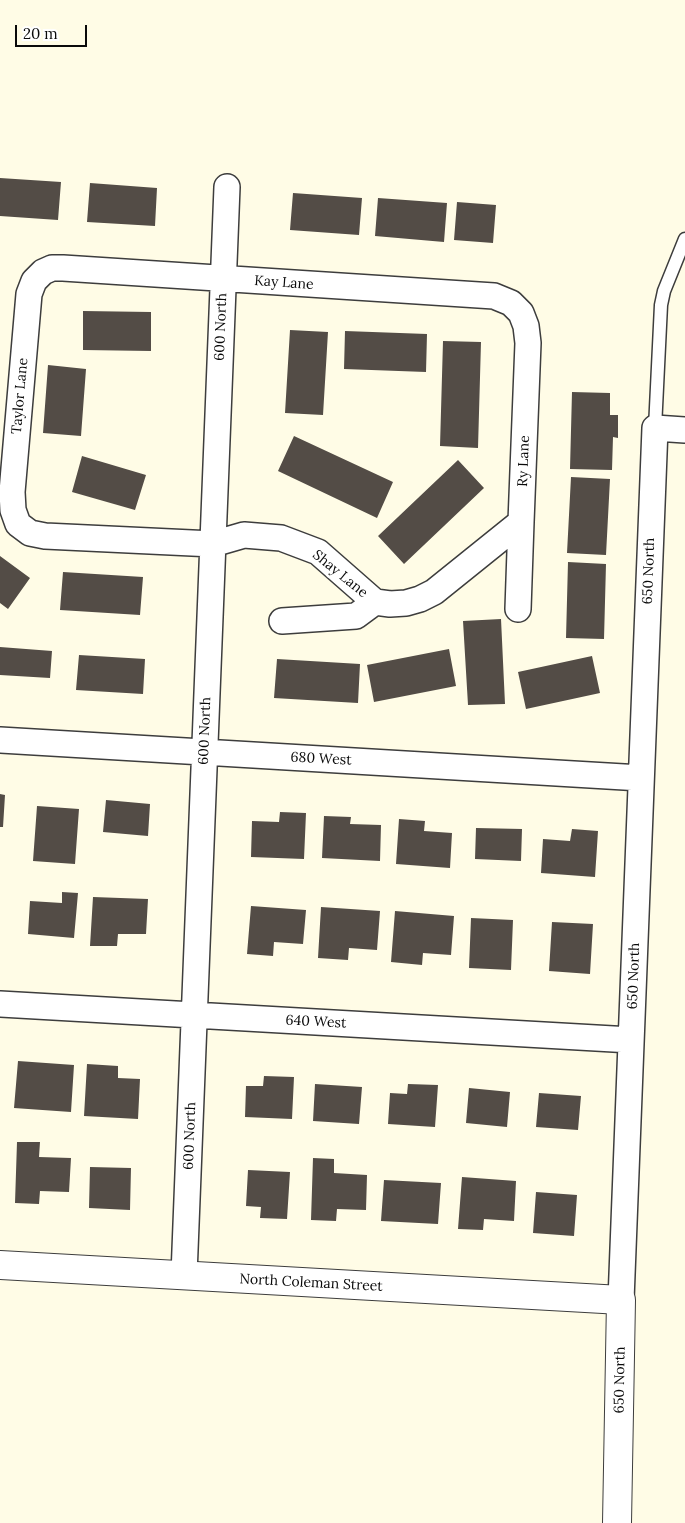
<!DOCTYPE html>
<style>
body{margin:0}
#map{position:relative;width:685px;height:1523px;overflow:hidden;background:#fffce6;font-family:Lora,serif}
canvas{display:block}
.scale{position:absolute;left:15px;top:25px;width:72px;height:22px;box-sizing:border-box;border:2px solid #0a0a0a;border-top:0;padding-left:6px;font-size:15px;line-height:18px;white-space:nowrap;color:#0a0a0a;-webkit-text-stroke:4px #fff;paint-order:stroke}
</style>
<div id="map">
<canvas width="685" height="1523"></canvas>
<div class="scale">20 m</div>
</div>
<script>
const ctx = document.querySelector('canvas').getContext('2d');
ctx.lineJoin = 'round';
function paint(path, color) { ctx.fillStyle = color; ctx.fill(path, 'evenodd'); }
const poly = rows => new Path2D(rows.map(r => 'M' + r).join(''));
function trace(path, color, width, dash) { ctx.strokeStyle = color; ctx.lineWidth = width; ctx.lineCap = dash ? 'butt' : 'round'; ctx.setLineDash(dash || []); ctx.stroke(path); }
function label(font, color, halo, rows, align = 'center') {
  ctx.font = font + ' Lora,serif'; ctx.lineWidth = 5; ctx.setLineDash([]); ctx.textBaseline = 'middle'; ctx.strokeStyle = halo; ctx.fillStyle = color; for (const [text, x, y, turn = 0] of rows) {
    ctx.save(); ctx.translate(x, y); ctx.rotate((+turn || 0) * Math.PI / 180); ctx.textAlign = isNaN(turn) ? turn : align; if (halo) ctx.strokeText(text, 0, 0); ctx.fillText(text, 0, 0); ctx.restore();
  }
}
paint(poly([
 [0,178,61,182,58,220,0,216],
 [90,183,157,188,155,226,87,222],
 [293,193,362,198,359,235,290,230],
 [378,198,447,203,444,242,375,236],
 [457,202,496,205,493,243,454,240],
 [83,311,151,312,151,351,83,350],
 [290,330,328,332,323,415,285,413],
 [345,331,427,334,426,372,344,369],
 [443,341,481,342,478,448,440,446],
 [48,365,86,369,81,436,43,433],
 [572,392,610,393,610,415,618,415,618,438,613,437,612,470,570,469],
 [294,436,393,482,377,518,278,471],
 [82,456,146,475,135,510,72,492],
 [458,460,484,488,404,564,378,536],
 [571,477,610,479,606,555,567,553],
 [0,556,30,578,8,609,0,603],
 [568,562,606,564,604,639,566,638],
 [63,572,143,577,140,615,60,610],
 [501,619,505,704,468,705,463,621],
 [0,647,52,651,50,678,0,675],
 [449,649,456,686,374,702,367,665],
 [79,655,145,659,143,694,76,690],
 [592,656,600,693,526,709,518,672],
 [277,659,360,664,358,703,274,698],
 [0,794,5,795,3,827,0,827],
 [106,800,150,804,148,836,103,832],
 [37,806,79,809,75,864,33,861],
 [280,812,306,813,304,859,251,857,252,821,279,822],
 [324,816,351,817,350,824,381,825,380,861,322,858],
 [399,819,425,821,424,831,452,833,450,868,396,864],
 [476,828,522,829,521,861,475,859],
 [572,829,598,831,595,877,541,873,543,839,570,841],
 [62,892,78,893,74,938,28,934,30,901,62,903],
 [93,897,148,899,146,934,118,934,117,946,90,946],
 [251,906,306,910,303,944,274,942,273,956,247,954],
 [321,907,380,911,377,950,349,948,348,960,318,958],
 [395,911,454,916,451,955,423,953,422,965,391,962],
 [471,918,513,920,511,970,469,968],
 [552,922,593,924,590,974,549,971],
 [18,1061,74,1065,71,1112,14,1108],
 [87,1064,118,1066,118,1078,140,1079,138,1119,84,1116],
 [264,1076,294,1077,292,1119,245,1117,246,1086,263,1086],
 [315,1084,362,1087,359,1124,313,1121],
 [408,1084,438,1085,435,1127,388,1124,390,1093,407,1094],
 [469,1088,510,1092,507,1127,466,1123],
 [539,1093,581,1096,578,1130,536,1127],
 [17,1142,40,1142,39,1157,71,1158,69,1192,40,1191,39,1204,15,1203],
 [313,1158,334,1159,334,1173,367,1175,366,1210,337,1209,336,1221,311,1220],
 [90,1167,131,1168,130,1210,89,1208],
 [248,1170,290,1172,287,1219,260,1218,261,1207,246,1206],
 [462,1177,516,1181,514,1221,484,1219,483,1230,458,1229],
 [384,1180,441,1183,438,1224,381,1221],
 [536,1192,577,1195,574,1236,533,1233]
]), '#534c46');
const service = poly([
 [655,428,661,305,664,291,685,239]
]);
const minor = poly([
 [518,609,521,522,528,343,526,326,521,313,511,303,494,296,63,268,52,268,43,272,34,281,29,294,12,492,13,510,18,524,30,533,45,536,213,544,244,535,281,538,318,552,375,602,390,604,406,603,420,599,434,592,521,522],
 [282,621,356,616,375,602],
 [0,740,641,778],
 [0,1004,631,1040],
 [184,1275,227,187],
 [621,1300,655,428,685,430]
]);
const tertiary = poly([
 [0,1265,621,1300,617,1523]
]);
trace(service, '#3d3d3d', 15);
trace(minor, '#3d3d3d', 28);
trace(tertiary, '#3d3d3d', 30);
trace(service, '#fff', 12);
trace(minor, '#fff', 25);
trace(tertiary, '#fff', 28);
label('14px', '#0a0a0a', '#fff', [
 ["Kay Lane",284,283,4],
 ["600 North",221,327,-88],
 ["Taylor Lane",20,396,-85],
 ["Ry Lane",524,461,-88],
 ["650 North",649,571,-88],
 ["Shay Lane",340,574,39],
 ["600 North",205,731,-88],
 ["680 West",321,759,3],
 ["650 North",634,976,-88],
 ["640 West",316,1022,3],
 ["600 North",190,1136,-88],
 ["North Coleman Street",311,1283,3],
 ["650 North",620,1380,-89]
]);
</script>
